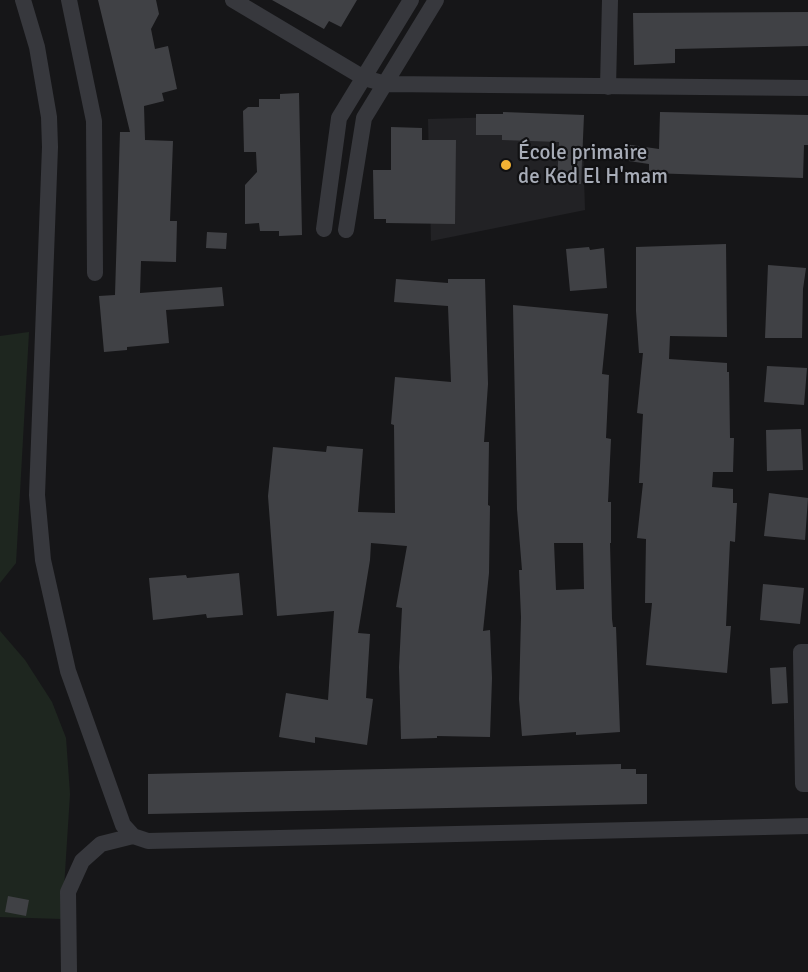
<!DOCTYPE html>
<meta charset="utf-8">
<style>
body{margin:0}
canvas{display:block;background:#161618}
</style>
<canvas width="808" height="972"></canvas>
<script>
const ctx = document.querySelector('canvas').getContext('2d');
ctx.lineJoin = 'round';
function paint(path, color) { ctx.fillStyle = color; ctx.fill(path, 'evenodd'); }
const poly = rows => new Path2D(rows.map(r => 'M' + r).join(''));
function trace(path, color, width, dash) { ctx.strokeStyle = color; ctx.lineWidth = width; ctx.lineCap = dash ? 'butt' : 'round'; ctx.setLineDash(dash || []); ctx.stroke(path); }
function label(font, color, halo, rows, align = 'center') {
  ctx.font = font + ' Signika,sans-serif'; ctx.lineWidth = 4.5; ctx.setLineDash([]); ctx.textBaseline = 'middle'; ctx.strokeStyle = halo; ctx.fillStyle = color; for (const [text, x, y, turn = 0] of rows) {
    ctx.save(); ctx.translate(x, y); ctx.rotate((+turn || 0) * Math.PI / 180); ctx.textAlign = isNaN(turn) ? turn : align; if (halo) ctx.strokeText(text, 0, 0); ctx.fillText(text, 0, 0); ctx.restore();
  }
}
paint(poly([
 [582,115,585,210,431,241,428,119]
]), '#222225');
paint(poly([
 [29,332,16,563,0,583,0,336],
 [0,631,25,660,52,702,66,738,70,794,62,919,0,917]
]), '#1e261f');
paint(poly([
 [98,0,156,0,159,14,151,29,155,49,168,46,177,89,162,93,164,101,144,106,145,140,173,141,170,221,177,221,176,262,141,261,140,293,222,287,224,306,166,310,169,343,127,347,127,350,104,352,99,296,115,295,120,132,130,132],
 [272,0,357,0,341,27,329,21,324,29],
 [808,12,808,46,675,49,675,63,634,65,633,13],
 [299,93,302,235,279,236,279,231,260,231,259,223,245,224,245,185,257,172,256,152,244,152,243,111,248,107,259,107,259,99,280,99,280,94],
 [503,112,584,115,581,184,557,183,559,142,502,140,502,135,476,135,476,114,503,114],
 [660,112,808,115,808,145,804,145,803,178,649,173,649,164,622,160,624,144,659,149],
 [391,127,422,128,422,140,456,140,455,224,386,223,386,219,374,219,373,170,391,170],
 [207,232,227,233,226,249,206,248],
 [726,244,727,337,670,336,669,359,727,363,727,372,729,372,730,438,734,438,733,472,713,472,712,487,733,489,733,503,737,503,735,542,730,541,726,626,731,626,727,673,646,665,652,603,645,603,646,539,637,538,643,483,639,483,643,414,637,413,643,353,639,353,636,311,636,247],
 [589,247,590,250,604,248,607,288,570,291,566,249],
 [768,265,806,268,803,289,802,338,765,338],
 [396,279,448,283,448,279,485,279,488,384,484,442,489,442,488,505,490,506,489,573,483,631,490,630,492,678,490,737,437,736,437,738,401,739,399,667,402,608,396,607,407,546,371,543,370,560,358,633,370,634,366,698,373,699,367,745,315,737,315,743,279,737,286,693,328,700,334,611,277,616,268,496,273,447,326,452,327,446,363,449,358,512,395,513,394,425,391,424,395,377,451,382,448,306,394,302],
 [513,305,608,314,602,374,609,375,606,438,611,439,608,502,611,502,611,543,610,543,612,619,613,627,616,627,620,732,576,735,576,732,522,736,519,699,521,617,519,570,522,570,517,509],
 [554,543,583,543,584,589,556,590],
 [767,366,807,368,804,405,764,402],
 [801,429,803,470,767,471,766,430],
 [769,493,808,498,805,540,764,536],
 [239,573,243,615,207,618,206,614,153,620,149,578,186,575,187,578],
 [763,584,804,588,800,624,760,620],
 [786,667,788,703,772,704,770,668],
 [621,764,621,769,636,769,636,774,647,774,647,804,148,814,148,774],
 [8,896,29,900,26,916,5,912]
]), '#404145');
trace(poly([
 [23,0,37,47,49,117,50,147,37,495,43,560,68,671,123,825,133,836,148,841,808,826],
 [69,0,94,121,95,273],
 [233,0,364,78,386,84,808,88],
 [608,87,610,0],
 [324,229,339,118,411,0],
 [346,230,364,118,436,0],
 [808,652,801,652,803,784,808,784],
 [69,972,68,892,82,861,101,844,133,836]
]), '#37383d', 16);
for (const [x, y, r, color] of [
 [506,165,6,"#f2b134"]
]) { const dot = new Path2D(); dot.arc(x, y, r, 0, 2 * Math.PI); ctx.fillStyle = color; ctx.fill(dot); trace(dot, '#111113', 2); }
label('21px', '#a8adb8', '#111113', [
 ["École primaire",518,153],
 ["de Ked El H'mam",518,177]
], 'left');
</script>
